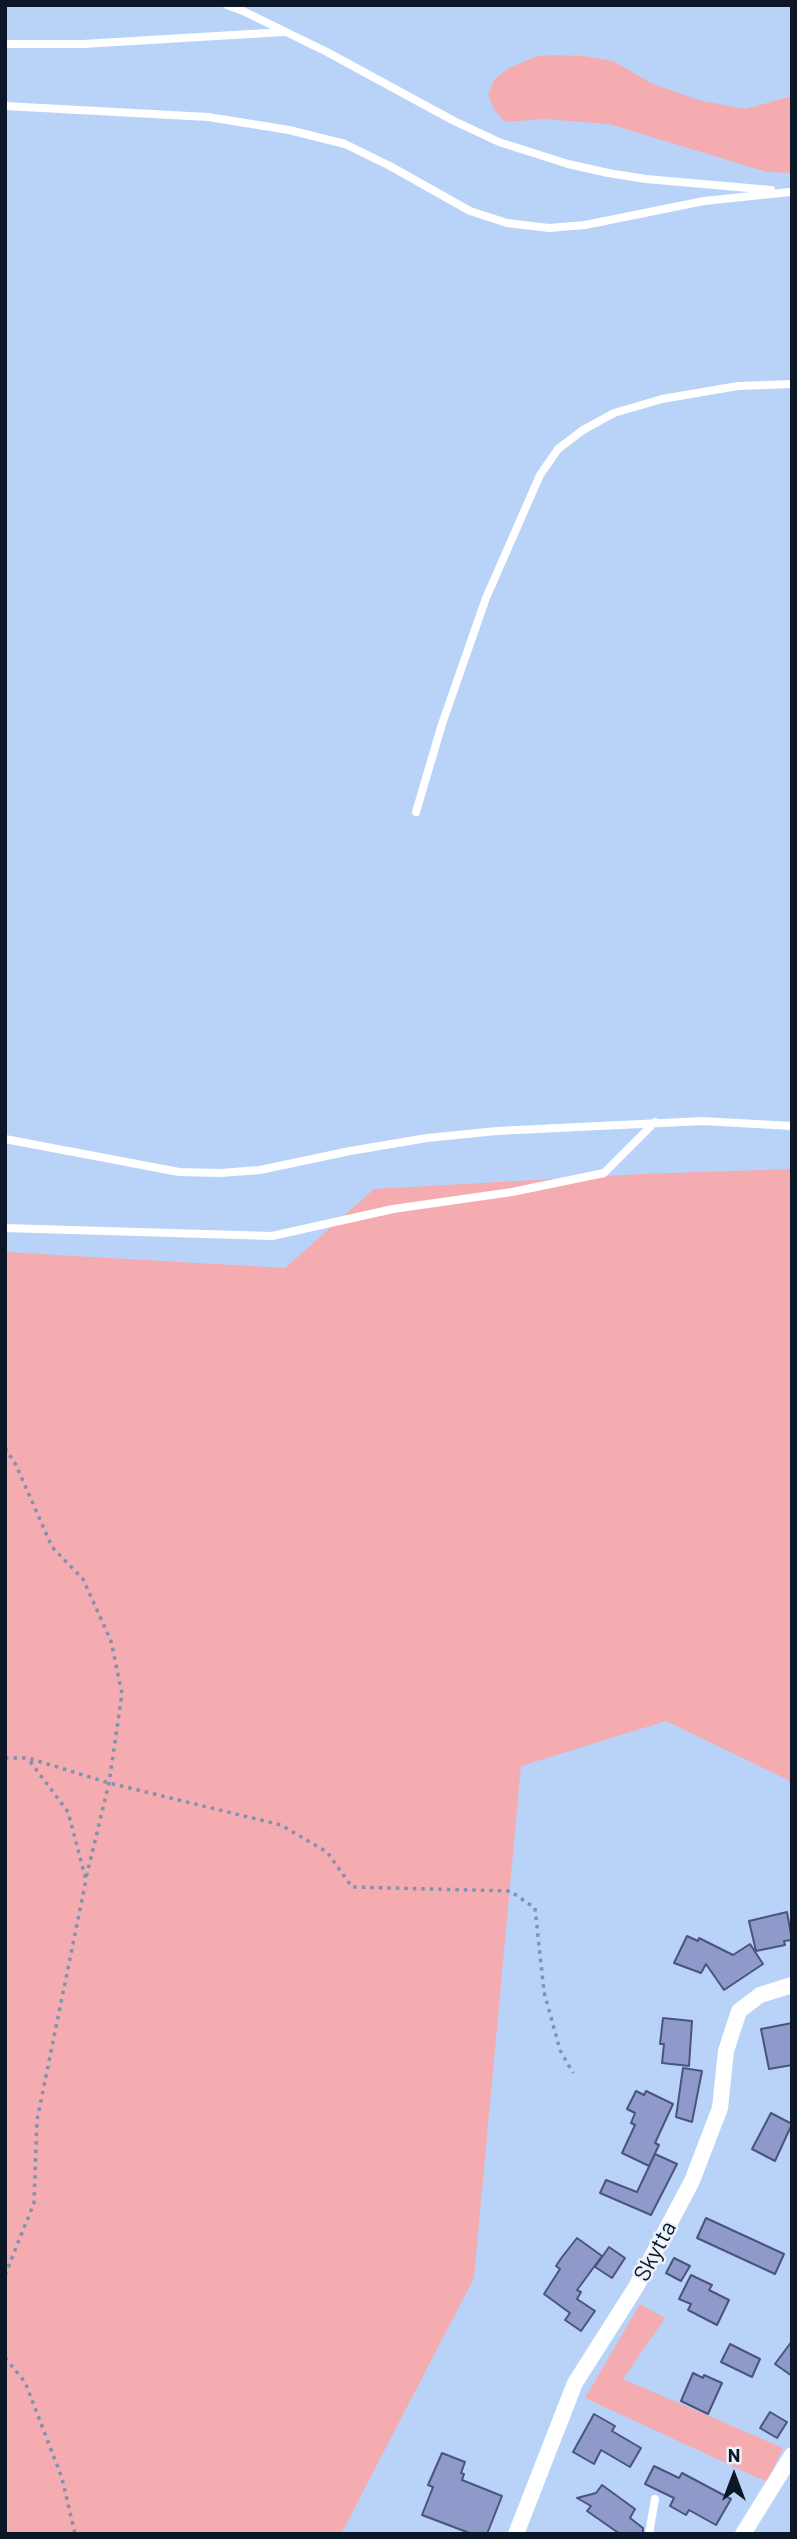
<!DOCTYPE html>
<style>
body{margin:0}
#map{position:relative;width:797px;height:2539px;overflow:hidden;background:#b8d3f7;font-family:Barlow,sans-serif}
canvas{display:block}
.frame{position:absolute;inset:0;border:7px solid #0b1727;pointer-events:none}
.north{position:absolute;left:699px;top:2441px;width:70px;height:70px;-webkit-text-stroke:5px #ebf2fb;paint-order:stroke;rotate:0deg;font-size:19px;font-weight:700;line-height:28px;text-align:center;color:#0b1727}
.north::after{content:'';display:block;margin:auto;width:24px;height:32px;background:#0b1727;clip-path:polygon(50% 0,100% 100%,50% 72%,0 100%)}
</style>
<div id="map">
<canvas width="797" height="2539"></canvas>
<div class="frame"></div>
<div class="north">N</div>
</div>
<script>
const ctx = document.querySelector('canvas').getContext('2d');
ctx.lineJoin = 'round';
function paint(path, color) { ctx.fillStyle = color; ctx.fill(path, 'evenodd'); }
const poly = rows => new Path2D(rows.map(r => 'M' + r).join(''));
function trace(path, color, width, dash) { ctx.strokeStyle = color; ctx.lineWidth = width; ctx.lineCap = dash ? 'butt' : 'round'; ctx.setLineDash(dash || []); ctx.stroke(path); }
function label(font, color, halo, rows, align = 'center') {
  ctx.font = font + ' Barlow,sans-serif'; ctx.lineWidth = 5; ctx.setLineDash([]); ctx.textBaseline = 'middle'; ctx.strokeStyle = halo; ctx.fillStyle = color; for (const [text, x, y, turn = 0] of rows) {
    ctx.save(); ctx.translate(x, y); ctx.rotate((+turn || 0) * Math.PI / 180); ctx.textAlign = isNaN(turn) ? turn : align; if (halo) ctx.strokeText(text, 0, 0); ctx.fillText(text, 0, 0); ctx.restore();
  }
}
paint(poly([
 [556,55,584,56,613,61,651,83,698,100,746,109,792,96,792,173,767,172,609,124,544,119,504,122,494,109,488,95,494,80,507,69,537,56],
 [792,1169,792,1789,788,1780,666,1721,521,1766,474,2278,341,2534,5,2534,5,1252,285,1268,374,1189,642,1174],
 [640,2304,665,2318,623,2379,783,2448,767,2482,585,2398]
]), '#f5acb0');
const building = poly([
 [787,1912,792,1940,784,1941,785,1945,756,1951,749,1921,787,1912],
 [687,1936,698,1941,699,1938,733,1955,750,1944,763,1964,724,1990,706,1964,701,1973,674,1963,687,1936],
 [663,2018,692,2021,689,2066,662,2063,664,2044,660,2044,663,2018],
 [792,2023,792,2065,769,2069,761,2029,792,2023],
 [683,2068,702,2071,692,2122,676,2117,683,2068],
 [636,2091,644,2095,646,2091,673,2104,655,2143,659,2145,649,2166,622,2153,635,2125,631,2123,635,2113,627,2109,636,2091],
 [771,2113,792,2124,775,2161,752,2149,771,2113],
 [655,2154,677,2164,651,2215,600,2193,606,2180,637,2192,655,2154],
 [706,2218,784,2254,775,2274,697,2238,706,2218],
 [577,2238,602,2256,577,2290,581,2292,577,2299,595,2311,581,2331,565,2320,570,2313,544,2294,560,2269,556,2266,562,2257,577,2238],
 [609,2247,625,2258,612,2278,595,2267,609,2247],
 [674,2258,690,2266,681,2281,666,2273,674,2258],
 [691,2275,712,2285,709,2290,729,2300,717,2325,688,2310,691,2304,679,2299,691,2275],
 [792,2341,792,2376,775,2364,792,2341],
 [730,2344,760,2359,752,2377,721,2362,730,2344],
 [693,2373,703,2378,704,2375,722,2383,708,2414,681,2401,693,2373],
 [770,2412,787,2422,777,2438,760,2428,770,2412],
 [594,2414,615,2426,612,2431,641,2448,630,2467,601,2450,594,2464,573,2452,594,2414],
 [442,2453,465,2462,461,2473,464,2474,462,2480,502,2496,487,2534,472,2534,422,2515,433,2487,428,2485,442,2453],
 [654,2466,679,2478,682,2473,731,2499,716,2525,689,2510,686,2515,670,2506,674,2498,645,2484,654,2466],
 [602,2485,635,2509,630,2518,643,2528,643,2534,620,2534,587,2511,591,2506,577,2498,596,2493,602,2485]
]);
paint(building, '#909aca');
trace(building, '#4b537e', 2);
trace(poly([
 [5,1448,16,1465,52,1547,83,1579,111,1641,122,1694,109,1783,86,1878],
 [5,1758,28,1758,109,1783,281,1825,327,1852,352,1887,510,1891,535,1908,544,1992,560,2050,573,2073],
 [5,2275,34,2203,37,2120,86,1880,68,1812,29,1760],
 [5,2358,25,2382,62,2478,75,2534]
]), '#7d93b0', 3.5, [3.5, 5]);
trace(poly([
 [227,5,243,11,327,52,454,121,499,142,568,164,608,173,646,179,771,190],
 [5,44,83,44,284,32],
 [5,106,208,117,289,130,345,144,390,166,470,211,507,223,549,228,585,225,704,201,790,192],
 [416,812,442,724,486,598,540,475,558,449,583,430,614,413,662,399,738,386,792,384],
 [5,1139,179,1172,220,1173,260,1170,350,1151,427,1138,497,1131,702,1121,792,1126],
 [5,1228,272,1236,393,1209,512,1192,604,1173,655,1122],
 [649,2534,655,2499]
]), '#fff', 8);
trace(poly([
 [516,2534,575,2383,636,2287,692,2181,720,2108,726,2051,739,2011,760,1995,792,1985],
 [743,2534,792,2455]
]), '#fff', 16);
label('23px', '#0b1727', '#ebf2fb', [
 ["Skytta",655,2251,-62]
]);
</script>
